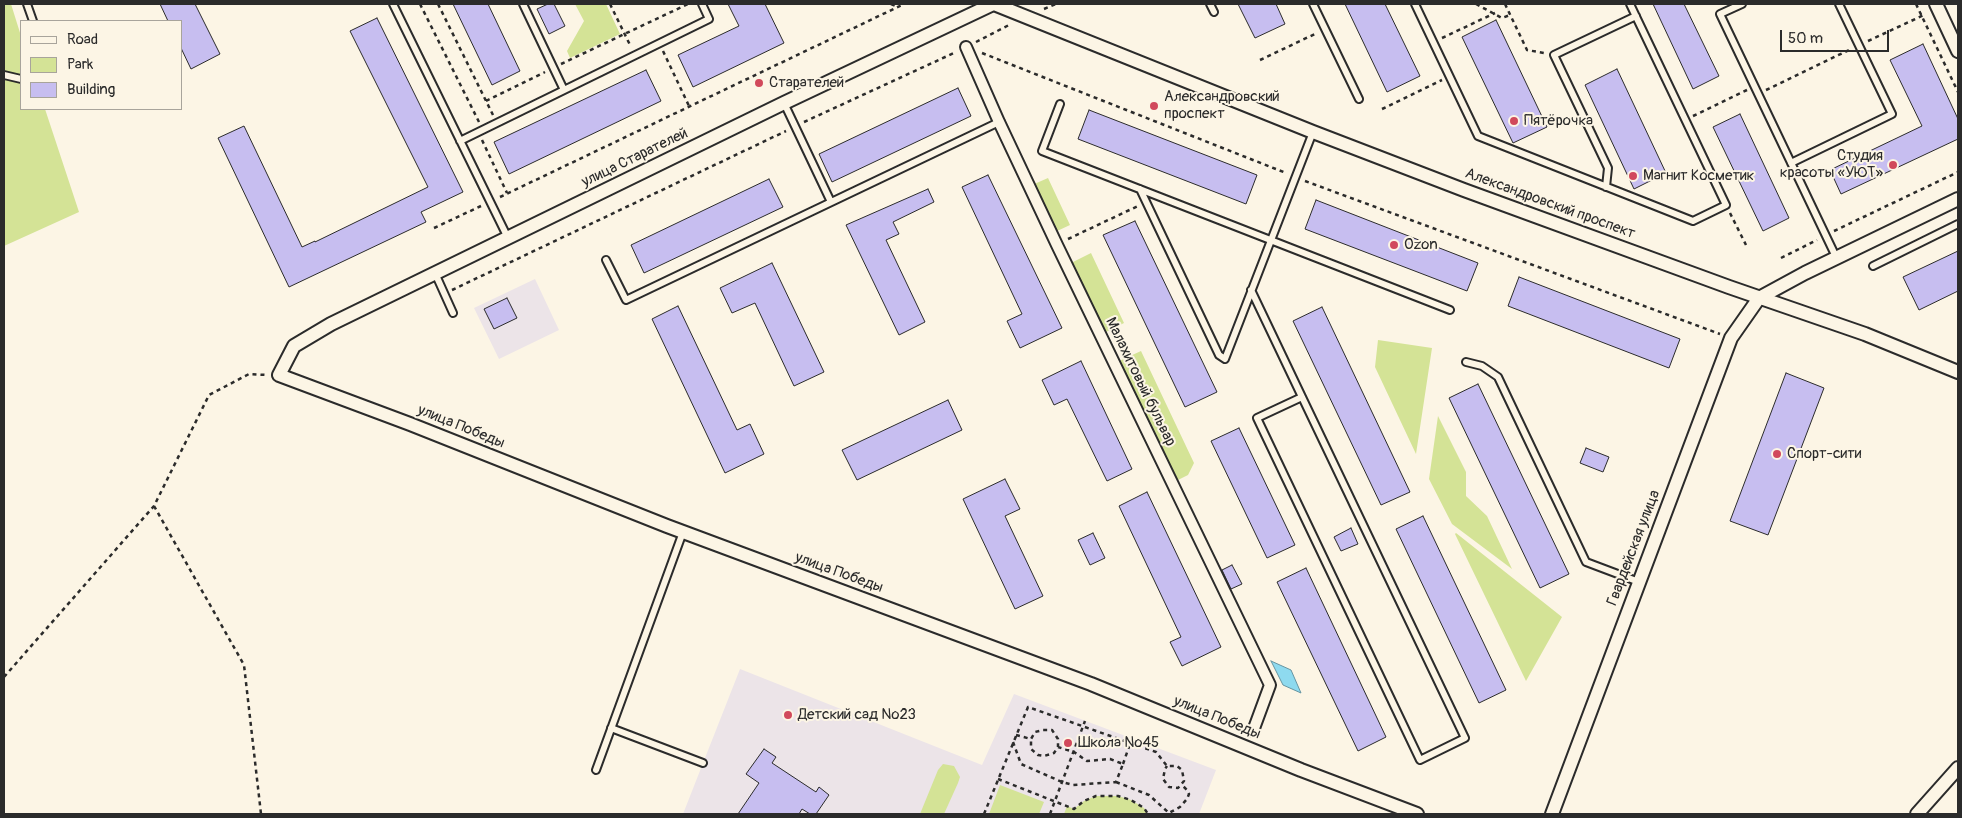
<!DOCTYPE html>
<meta charset="utf-8">
<style>
body{margin:0}
#map{position:relative;width:1962px;height:818px;overflow:hidden;background:#fcf5e5;font-family:Pangolin,sans-serif}
canvas{display:block}
.frame{position:absolute;inset:0;border:5px solid #2b2b2b;pointer-events:none}
.legend{position:absolute;left:20px;top:20px;width:162px;height:90px;box-sizing:border-box;background:#fcf5e5;border:1px solid #a8a49b;margin:0;padding:6px 9px;list-style:none;font-size:15px;color:#2b2b2b}
.legend li{display:flex;align-items:center;gap:10px;height:25px}
.legend b{width:25px;border:1px solid #a8a49b}
.scale{position:absolute;left:1780px;top:30px;width:109px;height:22px;box-sizing:border-box;border:2px solid #2b2b2b;border-top:0;padding-left:6px;font-size:15px;line-height:18px;white-space:nowrap;color:#2b2b2b;-webkit-text-stroke:4px #fcf5e5;paint-order:stroke}
</style>
<div id="map">
<canvas width="1962" height="818"></canvas>
<div class="frame"></div>
<ul class="legend">
<li><b style="height:6px;background:#fcf5e5"></b>Road</li>
<li><b style="height:14px;background:#d4e396"></b>Park</li>
<li><b style="height:14px;background:#c7bef0"></b>Building</li>
</ul>
<div class="scale">50 m</div>
</div>
<script>
const ctx = document.querySelector('canvas').getContext('2d');
ctx.lineJoin = 'round';
function paint(path, color) { ctx.fillStyle = color; ctx.fill(path, 'evenodd'); }
const poly = rows => new Path2D(rows.map(r => 'M' + r).join(''));
function trace(path, color, width, dash) { ctx.strokeStyle = color; ctx.lineWidth = width; ctx.lineCap = dash ? 'butt' : 'round'; ctx.setLineDash(dash || []); ctx.stroke(path); }
function label(font, color, halo, rows, align = 'center') {
  ctx.font = font + ' Pangolin,sans-serif'; ctx.lineWidth = 4; ctx.setLineDash([]); ctx.textBaseline = 'middle'; ctx.strokeStyle = halo; ctx.fillStyle = color; for (const [text, x, y, turn = 0] of rows) {
    ctx.save(); ctx.translate(x, y); ctx.rotate((+turn || 0) * Math.PI / 180); ctx.textAlign = isNaN(turn) ? turn : align; if (halo) ctx.strokeText(text, 0, 0); ctx.fillText(text, 0, 0); ctx.restore();
  }
}
paint(poly([
 [535,279,559,330,499,359,474,308],
 [740,669,982,765,1014,694,1216,770,1199,814,683,814]
]), '#ece4e8');
paint(poly([
 [4,4,11,4,21,36,21,109,45,109,79,212,4,246],
 [575,4,606,4,620,34,570,58,567,51,584,21],
 [1048,178,1070,225,1055,232,1032,185],
 [1091,253,1124,323,1104,333,1071,263],
 [1378,340,1432,348,1416,454,1375,367],
 [1141,351,1194,463,1188,475,1174,482,1117,362],
 [1438,416,1466,472,1466,496,1487,516,1512,569,1452,524,1429,479],
 [1456,533,1562,617,1526,681,1455,534],
 [943,764,954,766,960,777,958,783,944,814,920,814,938,770],
 [1000,785,1044,802,1039,814,989,814],
 [1096,796,1118,796,1131,800,1144,808,1148,814,1064,814,1067,806,1074,809,1084,801]
]), '#d4e396');
const water = poly([
 [1271,661,1291,670,1301,693,1283,685,1271,661]
]);
paint(water, '#8edaef');
trace(water, '#6694a1', 1);
const building = poly([
 [160,4,195,4,220,54,191,69,181,48,181,21,168,21,160,4],
 [453,4,488,4,520,71,492,85,453,4],
 [548,4,554,4,565,26,549,34,537,9,548,4],
 [728,4,765,4,784,43,693,87,678,55,739,26,728,4],
 [1238,4,1276,4,1285,24,1255,38,1238,4],
 [1345,4,1385,4,1420,76,1387,92,1345,4],
 [1653,4,1684,4,1719,76,1693,89,1653,4],
 [377,18,463,192,421,212,426,222,289,287,218,138,244,126,302,247,315,241,315,242,428,187,350,31,377,18],
 [1496,20,1547,127,1513,143,1462,37,1496,20],
 [1923,44,1958,119,1958,139,1841,194,1830,170,1922,126,1890,60,1923,44],
 [1617,69,1666,173,1634,189,1585,85,1617,69],
 [646,70,661,101,509,174,494,142,646,70],
 [958,88,971,116,832,182,819,154,958,88],
 [1089,110,1257,175,1246,204,1078,139,1089,110],
 [1740,114,1789,218,1763,231,1713,127,1740,114],
 [988,175,1062,328,1020,348,1007,321,1022,314,962,187,988,175],
 [769,179,783,207,644,273,631,245,769,179],
 [928,189,934,202,893,222,899,234,886,240,925,322,899,335,846,225,928,189],
 [1316,200,1478,263,1467,291,1305,229,1316,200],
 [1135,221,1217,392,1185,407,1103,235,1135,221],
 [1958,251,1958,291,1919,310,1903,277,1958,251],
 [772,263,824,372,794,386,755,303,732,313,720,288,772,263],
 [1519,277,1680,339,1669,368,1508,306,1519,277],
 [507,298,517,318,494,329,484,309,507,298],
 [678,306,737,430,750,424,764,454,725,473,652,319,678,306],
 [1322,307,1410,492,1381,505,1293,321,1322,307],
 [1081,361,1132,469,1107,481,1067,399,1054,405,1042,380,1081,361],
 [1786,373,1824,388,1768,535,1730,521,1786,373],
 [1478,384,1569,574,1540,588,1449,398,1478,384],
 [948,400,962,430,857,480,842,450,948,400],
 [1239,428,1295,545,1267,558,1211,441,1239,428],
 [1586,448,1609,457,1603,472,1580,463,1586,448],
 [1005,479,1020,509,1005,516,1043,596,1015,609,963,499,1005,479],
 [1147,492,1221,647,1182,666,1170,642,1181,637,1119,506,1147,492],
 [1423,516,1506,690,1479,703,1396,529,1423,516],
 [1351,528,1358,544,1341,551,1334,537,1351,528],
 [1093,533,1105,558,1090,565,1078,540,1093,533],
 [1232,565,1242,584,1231,589,1222,570,1232,565],
 [1306,568,1386,737,1358,751,1277,582,1306,568],
 [764,749,776,757,772,763,816,792,819,787,829,795,816,814,810,814,802,809,799,814,738,814,759,783,746,774,764,749]
]);
paint(building, '#c7bef0');
trace(building, '#2b2b2b', 1);
const service = poly([
 [27,4,33,21],
 [393,4,508,238],
 [523,4,564,90],
 [1210,4,1214,12],
 [1313,4,1359,99],
 [1415,4,1478,136,1693,221,1726,205,1630,4],
 [1742,4,1720,14,1837,259],
 [4,75,21,79],
 [784,103,831,202],
 [1060,104,1042,151,1450,310],
 [460,141,709,19,702,4],
 [1791,163,1892,114,1839,4],
 [1606,187,1608,168,1554,55,1636,16],
 [1140,189,1219,355,1225,359,1313,132],
 [606,260,626,300,999,122],
 [1873,266,1958,224],
 [435,273,453,313],
 [1251,290,1302,397,1465,738,1420,760,1257,418,1302,397],
 [1466,362,1482,366,1498,377,1586,562,1639,582],
 [611,728,703,763],
 [596,770,683,532]
]);
const pedestrian = poly([
 [966,47,999,122,1057,245,1270,685,1253,731]
]);
const minor = poly([
 [993,4,784,103,331,324,294,346,279,375,410,424,667,526,1091,684,1301,770,1417,814],
 [994,4,1313,132,1464,190,1729,287,1865,334,1958,372],
 [1936,4,1958,51],
 [1552,814,1731,338,1759,298,1805,273,1958,199],
 [1917,814,1958,768]
]);
trace(service, '#2b2b2b', 10);
trace(pedestrian, '#2b2b2b', 14);
trace(minor, '#2b2b2b', 16);
trace(poly([
 [420,4,479,122],
 [438,4,493,115],
 [610,4,631,47],
 [891,4,898,7],
 [1476,4,1502,18,1510,15],
 [1505,4,1527,50,1544,53],
 [1916,4,1958,92],
 [1044,9,1056,4],
 [1442,38,1495,13],
 [1868,41,1926,14],
 [976,42,1009,25],
 [663,51,689,106],
 [982,53,1286,173],
 [1260,60,1317,33],
 [561,64,688,4],
 [1766,90,1851,49],
 [486,101,545,72],
 [1382,109,1442,80],
 [1693,116,1747,90],
 [804,122,956,52],
 [482,140,507,193],
 [1305,181,1720,334],
 [500,197,904,4],
 [1730,213,1746,245],
 [434,228,481,206],
 [1834,231,1958,172],
 [1068,239,1138,206],
 [1781,258,1817,240],
 [452,290,786,131],
 [154,506,244,665,261,814],
 [4,677,154,506,209,395,249,374,267,375],
 [1016,735,1031,739,1035,732,1043,730,1052,730,1058,739,1058,747,1054,753,1044,756,1038,755,1031,749,1031,739],
 [1013,742,1021,764,1062,782,1073,785,1116,782,1123,764,1110,759,1087,761,1074,752,1058,747],
 [1123,764,1130,744],
 [998,779,1074,809,1084,801,1096,796,1118,796,1131,800,1144,808,1148,814],
 [1116,782,1149,795,1169,813,1180,807,1187,799,1189,794,1187,790,1182,785],
 [984,814,1028,707,1156,752,1167,766,1177,766,1182,770,1184,781,1178,788,1169,787,1163,779,1165,769,1167,766],
 [1050,814,1085,721]
]), '#2b2b2b', 2.5, [4, 4]);
trace(service, '#fcf5e5', 6);
trace(pedestrian, '#fcf5e5', 10);
trace(minor, '#fcf5e5', 12);
for (const [x, y, r, color] of [
 [759,83,5,"#d1495b"],
 [1154,106,5,"#d1495b"],
 [1514,121,5,"#d1495b"],
 [1893,165,5,"#d1495b"],
 [1633,176,5,"#d1495b"],
 [1394,245,5,"#d1495b"],
 [1777,454,5,"#d1495b"],
 [788,715,5,"#d1495b"],
 [1068,743,5,"#d1495b"]
]) { const dot = new Path2D(); dot.arc(x, y, r, 0, 2 * Math.PI); ctx.fillStyle = color; ctx.fill(dot); trace(dot, '#fcf5e5', 2); }
label('15px', '#2b2b2b', '#fcf5e5', [
 ["Старателей",769,83],
 ["Александровский",1164,97],
 ["проспект",1164,114],
 ["Пятёрочка",1524,121],
 ["Студия",1883,156,"right"],
 ["красоты «УЮТ»",1883,173,"right"],
 ["Магнит Косметик",1643,176],
 ["Ozon",1404,245],
 ["Спорт-сити",1787,454],
 ["Детский сад №23",798,715],
 ["Школа №45",1078,743]
], 'left');
label('15px', '#2b2b2b', '#fcf5e5', [
 ["улица Старателей",635,158,-26],
 ["Александровский проспект",1550,204,20],
 ["Малахитовый бульвар",1140,382,64],
 ["улица Победы",461,427,22],
 ["Гвардейская улица",1634,548,-69],
 ["улица Победы",839,573,20],
 ["улица Победы",1217,718,22]
]);
</script>
